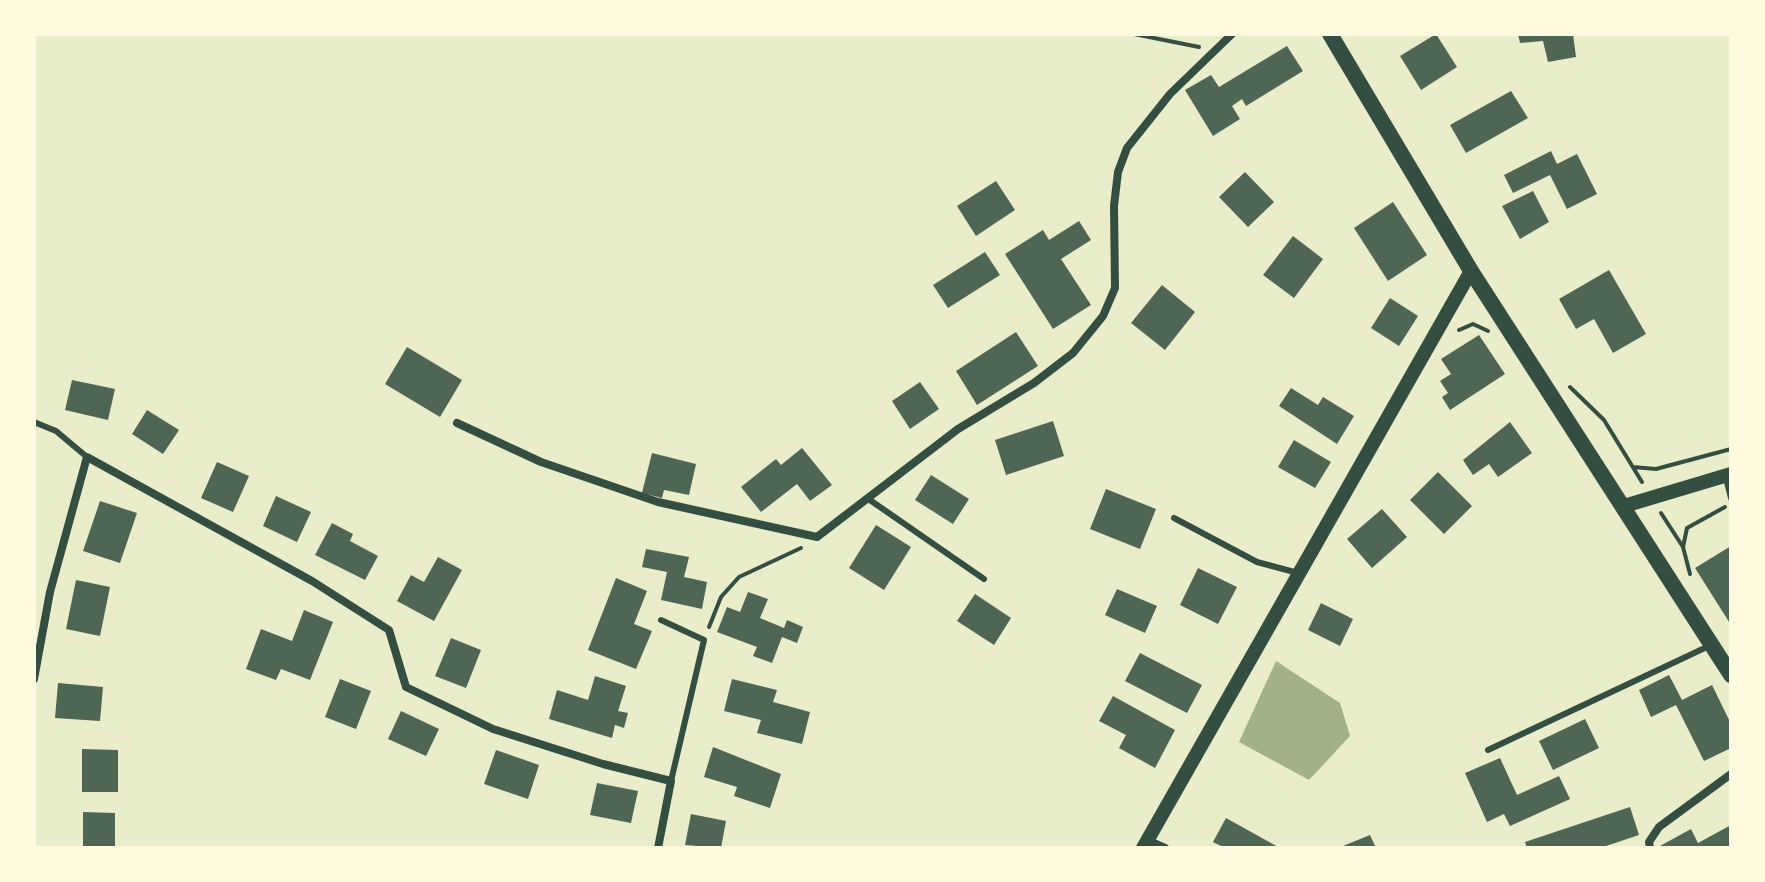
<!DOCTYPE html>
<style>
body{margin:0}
#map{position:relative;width:1765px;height:882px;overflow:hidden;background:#e9edc9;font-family:"Nunito Sans",sans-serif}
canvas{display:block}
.frame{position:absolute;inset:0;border:36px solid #fefae0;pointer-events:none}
</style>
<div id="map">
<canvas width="1765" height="882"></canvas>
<div class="frame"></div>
</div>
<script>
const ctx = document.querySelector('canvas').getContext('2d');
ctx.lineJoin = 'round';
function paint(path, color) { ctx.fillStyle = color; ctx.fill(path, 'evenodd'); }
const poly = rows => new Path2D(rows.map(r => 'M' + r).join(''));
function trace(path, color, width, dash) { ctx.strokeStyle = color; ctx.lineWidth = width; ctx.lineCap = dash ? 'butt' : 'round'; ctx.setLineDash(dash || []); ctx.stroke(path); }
paint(poly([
 [1276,661,1340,703,1350,736,1309,780,1239,742]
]), '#a3b18a');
paint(poly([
 [1436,34,1457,67,1421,90,1400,56],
 [1518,34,1573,34,1576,57,1548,62,1543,41,1520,43],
 [1287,46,1303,71,1246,106,1242,99,1232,106,1240,119,1213,136,1185,90,1211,75,1219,87],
 [1511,91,1528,118,1466,153,1450,125],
 [1551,151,1557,164,1577,154,1597,194,1567,209,1550,175,1513,193,1504,175],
 [1245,172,1274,202,1248,227,1219,197],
 [996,181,1015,210,976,236,957,206],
 [1533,191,1549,222,1520,239,1502,206],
 [1393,202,1427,255,1388,281,1354,228],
 [1079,221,1091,240,1061,259,1091,305,1053,329,1005,254,1043,230,1049,240],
 [1293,236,1323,259,1294,298,1263,275],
 [985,252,1000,275,948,308,933,285],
 [1609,270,1646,334,1613,353,1594,319,1576,329,1559,299],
 [1162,285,1195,312,1165,350,1131,323],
 [1390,298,1418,316,1399,346,1371,328],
 [1016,332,1038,366,977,405,956,371],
 [1479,335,1505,374,1450,410,1442,397,1448,393,1440,381,1451,374,1441,359],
 [407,347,462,380,440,417,385,384],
 [72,380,115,389,108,420,65,410],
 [920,382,939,409,910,429,892,401],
 [1291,388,1318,405,1323,397,1354,416,1337,444,1279,406],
 [147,410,179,430,163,454,132,434],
 [1053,421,1064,456,1006,475,995,440],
 [1510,422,1532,453,1498,477,1489,464,1473,475,1463,460],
 [1294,440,1331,462,1315,488,1278,467],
 [802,448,832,485,810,501,797,484,761,512,741,487,776,459,781,465],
 [652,453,696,464,689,495,664,490,662,498,642,493],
 [217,462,249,476,233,512,201,498],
 [1438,472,1472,506,1444,534,1410,500],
 [931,475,969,499,953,524,915,500],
 [1106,489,1156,509,1140,549,1090,529],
 [276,496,311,512,297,542,263,526],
 [100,501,137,513,120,563,83,551],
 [1382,509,1407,537,1372,568,1347,539],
 [332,523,353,534,350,541,378,556,365,580,315,555],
 [876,525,911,547,884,590,849,568],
 [1731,546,1731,625,1695,568],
 [646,549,689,557,684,577,707,582,702,609,661,600,667,572,642,567],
 [438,557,462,570,434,621,397,601,411,575,424,582],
 [1198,568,1237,587,1218,624,1180,605],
 [616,578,647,591,634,624,652,631,636,669,588,650],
 [76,580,110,587,100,636,66,629],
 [1117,589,1157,606,1145,633,1105,615],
 [748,592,768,599,760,618,784,628,787,620,803,627,797,643,782,637,772,663,753,656,757,647,717,632,727,607,740,612],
 [975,594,1011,618,994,645,957,621],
 [1321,603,1353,619,1340,646,1308,630],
 [304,610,333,622,310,680,281,669,276,680,246,669,261,629,292,641],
 [451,638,481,650,466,688,435,676],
 [1140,653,1202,685,1187,713,1125,681],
 [1669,675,1682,700,1712,685,1731,724,1731,748,1704,761,1676,705,1651,717,1639,690],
 [595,676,626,686,618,711,628,713,624,728,615,725,612,738,549,719,557,690,588,700],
 [340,679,371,691,356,729,325,717],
 [732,679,777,690,773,702,810,712,802,744,757,733,761,720,724,711],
 [58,683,103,687,100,721,55,718],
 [1113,696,1175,730,1155,768,1119,748,1126,735,1099,721],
 [401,711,439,729,426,756,388,739],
 [1585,719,1599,748,1553,770,1539,741],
 [713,747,781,774,770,808,734,796,737,787,704,777],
 [82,749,118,750,118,792,82,792],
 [496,750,539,765,528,799,484,784],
 [1500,758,1517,795,1559,776,1570,799,1510,826,1504,814,1487,822,1465,773],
 [597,783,638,791,631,823,590,815],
 [1630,807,1639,835,1600,848,1527,848,1525,842],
 [83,812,115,813,115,848,83,848],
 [691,814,726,821,721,848,685,845],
 [1226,818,1280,848,1225,848,1213,842],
 [1731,825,1731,848,1660,846,1691,829,1698,843],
 [1370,835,1376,848,1338,848]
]), '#4f6655');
trace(poly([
 [1134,34,1199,47],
 [1459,330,1473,324,1488,331],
 [1570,387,1604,420,1642,482],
 [1633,467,1656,469,1731,449],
 [1661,513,1683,547],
 [1690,574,1683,547,1687,528,1725,507],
 [709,627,721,597,739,577,801,548]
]), '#344e41', 4);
trace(poly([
 [34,422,56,431,87,457],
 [1726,478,1731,498],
 [867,498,984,579],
 [1174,518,1257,562,1298,573],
 [661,620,704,640,671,781],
 [1488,750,1709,646]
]), '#344e41', 6);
trace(poly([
 [457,423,541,462,658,502,817,537,958,429,1034,383,1073,353,1103,316,1115,288,1114,206,1118,172,1127,148,1170,94,1232,34],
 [34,679,50,592,87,457,312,581,389,630,406,687,493,729,603,764,671,781,658,848],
 [1147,840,1165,848],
 [1650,848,1649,842,1659,827,1731,774]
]), '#344e41', 8);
trace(poly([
 [1624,506,1731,474],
 [1143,848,1471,271]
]), '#344e41', 14);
trace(poly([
 [1330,34,1471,271,1731,675]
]), '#344e41', 16);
</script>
